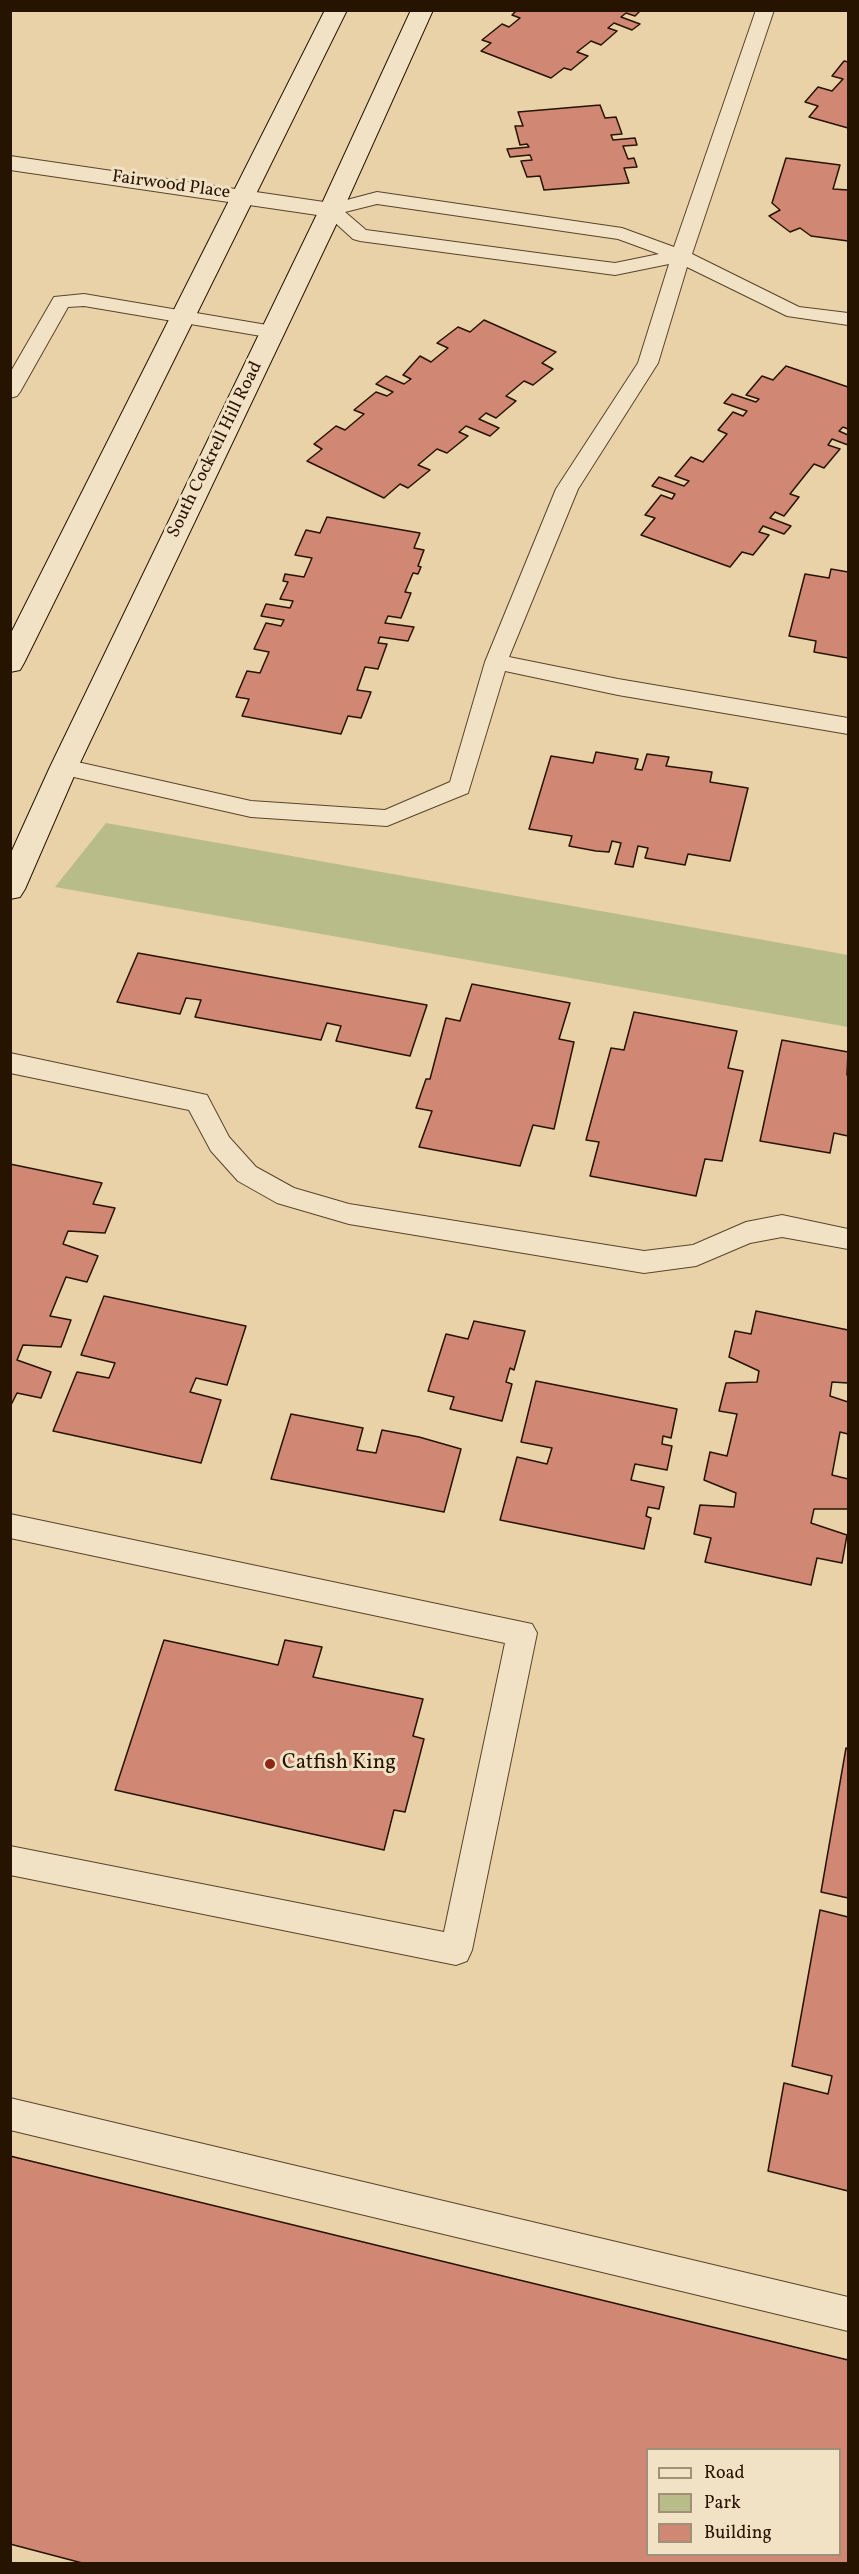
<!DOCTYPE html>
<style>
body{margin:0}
#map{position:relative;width:859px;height:2574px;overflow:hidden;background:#ead2a8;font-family:Vollkorn,serif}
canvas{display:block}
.frame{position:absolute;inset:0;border:12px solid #271400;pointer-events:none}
.legend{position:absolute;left:646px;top:2448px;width:195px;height:108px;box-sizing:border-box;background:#f1e2c6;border:2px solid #a09077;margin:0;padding:8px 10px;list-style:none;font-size:18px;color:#271400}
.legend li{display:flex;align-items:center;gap:12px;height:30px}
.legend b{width:30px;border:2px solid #a09077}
</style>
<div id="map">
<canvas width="859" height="2574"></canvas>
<div class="frame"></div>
<ul class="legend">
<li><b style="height:8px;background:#f1e2c6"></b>Road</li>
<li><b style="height:16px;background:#b7bc88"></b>Park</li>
<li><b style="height:16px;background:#d08875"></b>Building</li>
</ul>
</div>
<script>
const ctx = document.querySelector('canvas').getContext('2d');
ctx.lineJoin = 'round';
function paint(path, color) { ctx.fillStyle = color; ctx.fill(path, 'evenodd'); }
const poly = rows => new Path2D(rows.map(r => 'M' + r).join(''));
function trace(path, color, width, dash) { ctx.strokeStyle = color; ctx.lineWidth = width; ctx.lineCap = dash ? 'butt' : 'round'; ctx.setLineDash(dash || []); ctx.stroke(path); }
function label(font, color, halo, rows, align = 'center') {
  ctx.font = font + ' Vollkorn,serif'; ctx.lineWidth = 6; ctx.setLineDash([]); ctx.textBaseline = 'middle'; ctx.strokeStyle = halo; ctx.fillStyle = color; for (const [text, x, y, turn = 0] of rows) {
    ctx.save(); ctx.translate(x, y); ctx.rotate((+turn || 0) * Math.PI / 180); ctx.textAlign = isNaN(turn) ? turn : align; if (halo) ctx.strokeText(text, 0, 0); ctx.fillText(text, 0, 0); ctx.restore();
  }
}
paint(poly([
 [106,823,848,955,848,1027,55,887]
]), '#b7bc88');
const building = poly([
 [517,10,641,10,635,16,626,13,621,17,640,24,632,30,614,23,608,28,617,31,601,45,591,41,577,52,588,56,571,70,564,68,551,78,481,51,491,43,482,40,502,24,509,27,520,18,512,15,517,10],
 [844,61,848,62,848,128,809,117,818,106,805,102,818,87,832,91,843,79,832,76,844,61],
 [600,105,605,118,616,117,622,134,611,135,613,140,635,138,637,145,623,146,628,159,634,158,637,167,624,168,629,183,544,190,540,176,527,177,521,161,532,160,530,155,510,157,507,149,529,147,527,144,520,145,515,126,523,126,518,112,600,105],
 [786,158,840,165,833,189,848,190,848,241,811,236,800,228,790,232,769,216,780,210,772,203,786,158],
 [484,320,556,352,542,363,553,369,533,385,524,381,506,396,516,401,496,418,486,413,479,419,499,428,490,436,466,426,459,432,468,436,447,453,437,449,418,465,430,470,408,488,400,484,384,498,307,461,322,449,314,444,336,426,345,430,364,414,354,410,376,392,387,396,393,392,376,384,386,376,404,384,411,379,403,375,420,356,431,362,448,348,437,343,458,327,470,332,484,320],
 [786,366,848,387,848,429,843,427,839,431,848,435,848,445,832,439,828,445,840,449,824,468,814,464,790,494,799,497,784,516,775,512,770,518,791,526,784,534,763,526,759,532,769,535,753,555,742,552,730,567,641,535,655,518,645,515,661,495,672,499,675,494,652,486,659,477,684,486,689,481,675,476,691,457,703,462,727,434,718,430,733,412,743,416,747,411,724,403,732,394,756,402,759,399,746,395,762,376,773,380,786,366],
 [327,517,420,533,414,548,424,550,418,566,421,567,418,574,413,573,405,592,411,593,401,618,388,616,385,623,414,627,408,641,380,637,378,643,387,644,378,669,365,667,357,690,371,692,361,718,348,716,341,734,242,716,249,699,236,697,247,671,260,673,269,652,254,649,266,623,281,626,284,620,261,616,266,604,290,608,293,601,280,599,288,582,283,581,285,574,304,577,312,558,295,555,306,530,320,533,327,517],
 [831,569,848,572,848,658,814,652,816,641,789,636,805,574,829,578,831,569],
 [596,752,638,759,635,769,642,770,647,754,669,757,666,766,712,772,710,782,748,788,730,861,688,854,685,865,645,858,648,848,638,846,633,867,615,864,621,843,612,841,609,852,596,851,569,846,572,836,529,829,551,756,593,763,596,752],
 [138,953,427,1005,410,1056,336,1041,341,1026,327,1023,321,1040,195,1017,201,1000,186,998,180,1014,117,1002,138,953],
 [472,984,570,1003,559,1039,574,1042,554,1129,533,1125,520,1166,419,1147,432,1111,416,1108,426,1079,430,1079,446,1018,460,1021,472,984],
 [634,1012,737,1031,728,1068,743,1071,722,1161,705,1159,696,1196,590,1176,599,1142,586,1140,611,1048,624,1050,634,1012],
 [782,1040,848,1052,847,1075,848,1075,848,1136,834,1133,830,1153,760,1141,782,1040],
 [10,1164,102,1183,93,1204,115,1208,105,1233,68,1231,63,1244,98,1256,87,1282,66,1277,50,1316,71,1320,61,1347,23,1345,17,1360,51,1372,41,1398,17,1393,10,1407,10,1164],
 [104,1296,246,1326,227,1385,196,1378,190,1392,221,1400,201,1463,53,1431,77,1372,109,1378,115,1363,81,1355,104,1296],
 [756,1311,848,1330,848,1383,832,1382,830,1396,848,1402,848,1434,840,1432,832,1475,848,1479,848,1509,814,1509,811,1523,847,1535,842,1563,817,1558,811,1585,705,1562,711,1538,694,1534,700,1505,734,1507,736,1493,704,1480,710,1452,727,1456,737,1414,719,1411,726,1383,757,1382,759,1371,729,1357,735,1331,751,1334,756,1311],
 [474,1321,525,1331,514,1370,510,1368,506,1382,512,1384,502,1421,450,1409,454,1397,428,1391,446,1334,468,1339,474,1321],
 [536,1381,677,1409,671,1438,663,1436,662,1444,672,1446,667,1470,635,1464,631,1480,664,1487,659,1509,648,1507,646,1516,651,1518,644,1549,500,1520,517,1457,547,1464,552,1448,521,1442,536,1381],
 [291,1414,363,1428,357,1450,376,1453,382,1430,419,1437,461,1449,444,1512,271,1479,291,1414],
 [164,1640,278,1665,285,1640,322,1647,313,1677,423,1699,413,1736,424,1739,405,1812,394,1810,384,1850,115,1790,164,1640],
 [846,1748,848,1749,848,1898,821,1892,846,1748],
 [820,1910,848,1917,848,2191,768,2171,784,2083,828,2094,832,2076,792,2066,820,1910],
 [10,2156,848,2360,848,2564,86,2564,10,2544,10,2156],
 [648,2450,840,2450,840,2554,648,2554,648,2450]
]);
paint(building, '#d08875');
trace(building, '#271400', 1.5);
const lane = poly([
 [756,10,774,10,692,254,799,307,848,313,848,325,787,316,687,267,658,363,578,489,509,657,618,679,848,718,848,734,618,695,505,671,468,793,387,826,251,817,56,773,52,767,56,761,64,759,251,801,385,810,450,782,485,662,556,489,638,363,669,264,615,275,360,241,353,239,321,210,324,206,377,192,622,228,674,247,756,10],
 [377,204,618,239,659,254,615,263,552,255,366,230,345,212,377,204],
 [84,294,273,326,280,328,283,332,280,336,273,338,84,306,68,307,20,392,17,396,10,398,10,373,54,297,84,294],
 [10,1053,207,1095,229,1137,256,1167,294,1188,349,1204,644,1251,693,1245,746,1222,782,1215,848,1229,848,1249,782,1237,750,1243,696,1266,644,1273,349,1224,277,1203,238,1181,211,1151,189,1110,10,1073,10,1053],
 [10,1514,532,1624,537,1633,472,1950,467,1961,456,1965,10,1875,10,1846,444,1932,505,1643,10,1538,10,1514],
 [10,2098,848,2297,848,2331,10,2130,10,2098]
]);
const street = poly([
 [10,156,331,203,339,205,343,210,339,215,331,217,10,170,10,156]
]);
const secondary = poly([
 [325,10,347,10,24,663,20,670,10,672,10,635,325,10],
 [411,10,433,10,343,210,78,767,25,889,20,897,10,899,10,855,50,767,319,210,411,10]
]);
trace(lane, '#58442a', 2);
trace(street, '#58442a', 2);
trace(secondary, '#271400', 2);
paint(lane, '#f1e2c6');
paint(street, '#f1e2c6');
paint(secondary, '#f1e2c6');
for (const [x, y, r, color] of [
 [270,1764,6,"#8f2418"]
]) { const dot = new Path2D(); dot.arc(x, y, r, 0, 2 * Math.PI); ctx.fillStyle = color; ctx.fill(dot); trace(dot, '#f1e2c6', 2); }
label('18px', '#271400', '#f1e2c6', [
 ["Fairwood Place",171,186,8],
 ["South Cockrell Hill Road",216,450,-64]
]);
label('21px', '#271400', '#f1e2c6', [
 ["Catfish King",282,1764]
], 'left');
</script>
